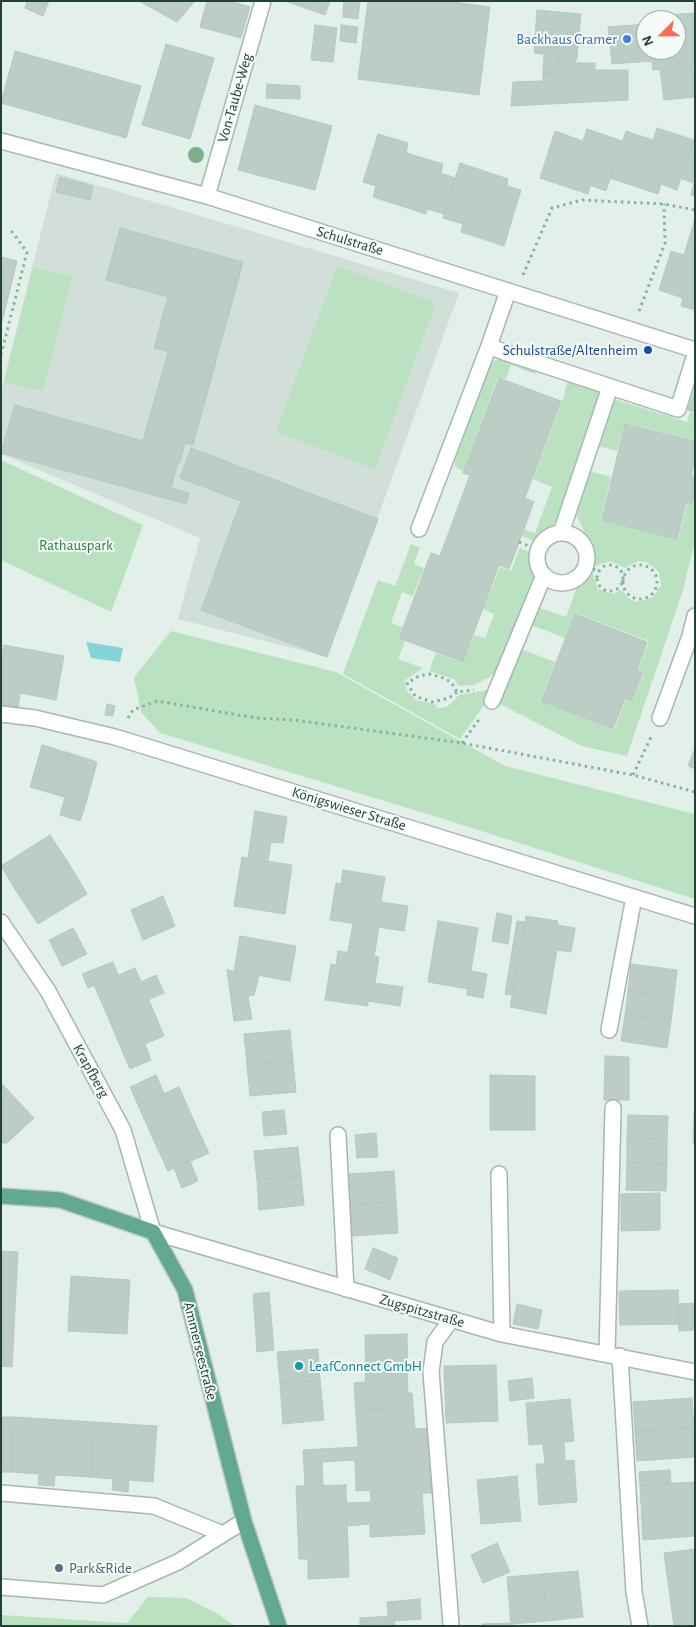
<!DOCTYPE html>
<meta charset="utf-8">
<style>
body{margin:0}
#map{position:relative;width:696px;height:1627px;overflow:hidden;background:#e3efe9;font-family:"Alegreya Sans",sans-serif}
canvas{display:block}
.frame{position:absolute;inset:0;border:2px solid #204337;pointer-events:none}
.north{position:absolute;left:636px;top:10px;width:50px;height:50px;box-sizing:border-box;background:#f5fbf7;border:1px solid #a0b1aa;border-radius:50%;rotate:247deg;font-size:14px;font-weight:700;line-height:20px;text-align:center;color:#204337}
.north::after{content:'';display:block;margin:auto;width:18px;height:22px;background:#ff6d51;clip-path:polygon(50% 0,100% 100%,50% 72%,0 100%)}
</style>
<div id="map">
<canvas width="696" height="1627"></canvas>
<div class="frame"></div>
<div class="north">N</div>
</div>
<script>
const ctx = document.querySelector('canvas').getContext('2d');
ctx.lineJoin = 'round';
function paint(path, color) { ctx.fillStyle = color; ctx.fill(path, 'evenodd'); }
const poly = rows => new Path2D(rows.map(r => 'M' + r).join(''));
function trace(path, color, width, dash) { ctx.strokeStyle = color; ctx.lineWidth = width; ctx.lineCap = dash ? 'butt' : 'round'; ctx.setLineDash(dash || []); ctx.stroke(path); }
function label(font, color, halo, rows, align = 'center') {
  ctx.font = font + ' "Alegreya Sans",sans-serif'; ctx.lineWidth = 4; ctx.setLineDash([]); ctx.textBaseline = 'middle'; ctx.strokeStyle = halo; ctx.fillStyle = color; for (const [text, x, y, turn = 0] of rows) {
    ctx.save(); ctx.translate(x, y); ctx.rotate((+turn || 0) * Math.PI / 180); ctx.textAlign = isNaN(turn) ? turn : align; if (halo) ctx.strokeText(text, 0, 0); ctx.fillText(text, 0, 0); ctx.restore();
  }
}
paint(poly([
 [56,173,459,293,327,657,178,619,200,538,1,454,1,391]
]), '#d1dfd8');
paint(poly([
 [337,266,436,303,375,469,276,432],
 [33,267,72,277,43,391,4,382],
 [500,356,538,366,535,374,511,365,506,379,498,377,463,472,455,466,455,460,491,364],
 [569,377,599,387,602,394,557,520,536,542,522,536,524,529,535,533,552,487,533,479,565,393,564,393],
 [614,399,687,422,690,412,695,413,695,440,625,423,617,451,598,446],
 [1,460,143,525,111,612,1,560],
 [589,471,611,477,601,520,678,539,687,503,693,504,695,497,695,541,683,590,627,756,582,746,498,703,521,649,555,662,540,701,614,730,626,699,633,701,644,672,638,669,649,641,575,613,565,638,531,625,537,607,566,617,577,587,592,572,598,589,613,594,621,590,628,598,635,602,652,598,661,585,659,572,647,562,638,561,625,568,611,561,594,566,595,556,592,547,577,516,577,508],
 [411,544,420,547,414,564,424,568,413,596,402,592,391,623,402,627,398,638,405,641,398,659,423,668,404,681,407,691,416,700,437,705,436,708,441,708,448,706,459,695,495,689,460,739,343,674,378,580,395,586],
 [520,548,531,553,537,575,501,666,488,678,473,685,459,686,454,679,429,671,436,653,463,663,474,635,485,638,494,614,483,609,500,567,511,571],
 [171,631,336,672,505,766,695,814,695,899,431,815,160,733,141,712,134,677],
 [148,1597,186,1598,218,1614,235,1626,1,1626,1,1615,127,1623]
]), '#bae2c1');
paint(poly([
 [86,642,123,648,120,662,91,658]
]), '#85d4da');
const building = poly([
 [27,1,49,1,43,16,25,8,27,1],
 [139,1,195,1,177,22,139,1],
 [207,1,230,1,250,7,241,38,200,27,207,1],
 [285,1,330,1,325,15,285,1],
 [344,1,360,1,358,19,343,17,344,1],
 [368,1,446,1,490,7,479,95,358,79,368,1],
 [537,10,581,14,577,57,559,55,557,74,543,72,544,54,534,53,537,10],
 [695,13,695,66,653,70,652,61,612,64,608,27,646,24,646,50,676,50,676,20,668,20,667,15,695,13],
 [315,25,337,28,333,62,311,60,315,25],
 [341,25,358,27,356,43,340,41,341,25],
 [166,44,214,58,190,139,142,125,166,44],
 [15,51,141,86,126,138,1,103,15,51],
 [559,55,577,57,575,63,595,63,595,70,628,70,628,100,511,106,513,82,543,81,543,72,557,74,559,55],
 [693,66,695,97,664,100,660,69,693,66],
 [267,84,300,86,300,99,266,98,267,84],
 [255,105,332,126,315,190,238,170,255,105],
 [657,128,694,140,677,190,661,184,658,194,610,178,626,131,653,140,657,128],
 [587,129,622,141,606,191,590,185,588,194,540,178,555,131,583,141,587,129],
 [378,134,408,143,406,153,443,164,441,173,455,178,444,214,427,209,426,214,373,197,376,186,363,182,378,134],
 [695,137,695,196,691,195,694,183,682,179,695,137],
 [460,163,508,179,507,186,521,190,504,246,461,232,463,224,443,218,460,163],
 [60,177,93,186,90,200,56,192,60,177],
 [694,222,695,222,695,310,681,306,683,298,659,290,671,251,684,255,694,222],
 [120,228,243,262,193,445,185,443,180,463,140,452,168,352,154,348,168,297,106,280,120,228],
 [1,257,17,261,1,326,1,257],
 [499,378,561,401,525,498,534,502,509,569,499,565,463,662,399,638,431,553,440,556,470,475,463,473,499,378],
 [695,390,695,412,688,410,695,390],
 [15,405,143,441,140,452,178,463,171,488,189,493,186,504,1,453,15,405],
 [625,424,695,441,695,461,691,476,695,476,695,494,692,504,686,502,677,539,602,520,625,424],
 [191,448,378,519,327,657,201,610,241,501,180,478,191,448],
 [575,614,647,642,637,670,643,672,632,701,625,698,613,729,541,701,575,614],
 [4,645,64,656,56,700,20,693,18,709,1,706,1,658,4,645],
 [107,704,115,706,113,716,105,715,107,704],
 [42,745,69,753,57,795,30,787,42,745],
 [695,748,695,769,688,766,695,748],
 [69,753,97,762,86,803,57,795,69,753],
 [65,797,86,803,80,821,60,815,65,797],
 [255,811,287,817,283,843,271,842,268,861,248,858,255,811],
 [50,835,68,862,18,894,1,866,50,835],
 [242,857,292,865,285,914,234,906,242,857],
 [68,862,87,894,38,924,18,894,68,862],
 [343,870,385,877,381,902,408,906,404,931,330,920,336,883,341,884,343,870],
 [163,896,175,926,143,940,131,910,163,896],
 [497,913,512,916,508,944,492,941,497,913],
 [526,916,558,921,557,925,575,928,571,952,557,950,546,1014,510,1007,526,916],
 [438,921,478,928,468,989,428,982,438,921],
 [517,921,525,922,512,995,505,994,517,921],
 [353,923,379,927,374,957,348,952,353,923],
 [73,928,87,954,62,966,49,940,73,928],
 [240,936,296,946,290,981,234,971,240,936],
 [338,951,379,957,375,983,403,987,400,1006,368,1001,368,1006,325,1000,331,964,336,965,338,951],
 [113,962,118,975,88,988,82,974,113,962],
 [631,964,677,970,674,997,628,991,631,964],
 [135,968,141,982,156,975,164,993,108,1017,94,985,135,968],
 [227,970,259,976,254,995,248,996,252,1019,234,1021,227,970],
 [471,971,487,974,483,998,467,995,471,971],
 [628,991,674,997,671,1021,625,1015,628,991],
 [149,1000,164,1036,123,1053,108,1017,149,1000],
 [625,1015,671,1021,667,1048,621,1041,625,1015],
 [290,1030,293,1061,247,1065,244,1034,290,1030],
 [145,1044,151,1060,130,1069,123,1053,145,1044],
 [605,1056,629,1057,629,1100,604,1100,605,1056],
 [293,1061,296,1092,250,1096,247,1065,293,1061],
 [156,1075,164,1093,138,1105,130,1087,156,1075],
 [490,1075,535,1076,535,1130,490,1130,490,1075],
 [1,1083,34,1118,7,1143,1,1143,1,1083],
 [179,1087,194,1121,153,1139,138,1105,179,1087],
 [284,1110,287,1134,264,1136,262,1112,284,1110],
 [694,1114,695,1114,695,1143,693,1143,694,1114],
 [628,1115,668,1116,667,1140,627,1138,628,1115],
 [194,1121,209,1153,168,1171,153,1139,194,1121],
 [376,1133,378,1157,357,1158,355,1135,376,1133],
 [627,1138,667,1140,667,1164,627,1163,627,1138],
 [298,1147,301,1176,257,1180,254,1151,298,1147],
 [190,1161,198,1181,182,1188,174,1168,190,1161],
 [627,1163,667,1164,666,1191,626,1190,627,1163],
 [394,1171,396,1202,350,1205,348,1174,394,1171],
 [301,1176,304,1205,259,1210,257,1180,301,1176],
 [660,1193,660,1230,621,1231,621,1194,660,1193],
 [396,1202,398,1233,352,1236,350,1205,396,1202],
 [373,1248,398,1258,390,1280,365,1269,373,1248],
 [1,1251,18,1252,12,1367,1,1366,1,1251],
 [71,1276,130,1280,127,1334,68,1331,71,1276],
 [678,1290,679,1324,620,1325,619,1291,678,1290],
 [269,1292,274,1350,257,1352,253,1294,269,1292],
 [695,1303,695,1330,679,1331,678,1304,695,1303],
 [517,1304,542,1310,538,1329,513,1324,517,1304],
 [407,1334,408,1408,366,1409,365,1335,407,1334],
 [318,1349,320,1380,280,1383,277,1352,318,1349],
 [496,1365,498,1421,446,1423,444,1366,496,1365],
 [532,1378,534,1398,510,1401,508,1381,532,1378],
 [320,1380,324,1420,283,1424,280,1383,320,1380],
 [366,1382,366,1409,408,1408,408,1393,412,1393,415,1429,432,1428,436,1493,422,1493,425,1534,370,1537,370,1524,347,1526,346,1503,371,1502,370,1490,356,1491,355,1460,322,1462,323,1485,305,1486,303,1450,358,1447,354,1383,366,1382],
 [692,1398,694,1427,635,1432,633,1402,692,1398],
 [570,1399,574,1441,529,1445,526,1403,570,1399],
 [1,1417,14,1417,11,1472,1,1472,1,1417],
 [14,1417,94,1422,91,1477,55,1475,54,1486,38,1485,39,1474,11,1472,14,1417],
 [94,1422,157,1426,153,1482,129,1480,128,1492,112,1490,113,1479,91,1477,94,1422],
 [694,1427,695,1457,637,1461,635,1432,694,1427],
 [564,1442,565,1461,574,1460,577,1502,539,1505,536,1464,545,1464,543,1444,564,1442],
 [670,1470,671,1483,640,1485,639,1472,670,1470],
 [517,1476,521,1521,481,1524,477,1480,517,1476],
 [695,1482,695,1536,643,1540,640,1485,695,1482],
 [346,1485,349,1577,308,1579,308,1559,299,1559,296,1486,346,1485],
 [497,1543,510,1572,483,1583,471,1555,497,1543],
 [695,1549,695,1626,674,1626,664,1553,695,1549],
 [578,1571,583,1617,547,1621,543,1574,578,1571],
 [543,1574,547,1621,511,1624,507,1577,543,1574],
 [420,1599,421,1619,394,1621,394,1616,388,1616,387,1602,420,1599],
 [394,1616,395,1626,360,1626,360,1618,394,1616],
 [511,1623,511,1626,482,1626,482,1624,511,1623]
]);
paint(building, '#bbcdc4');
trace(building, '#b5c9bf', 1);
const minor = poly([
 [1,141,207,196,695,350],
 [207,196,263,1],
 [508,291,489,346,504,352,678,409,695,355],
 [419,529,489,346],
 '537 558a25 25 0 1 1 50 0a25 25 0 1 1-50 0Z',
 [561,533,610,387],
 [492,701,544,575],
 [1,714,35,718,115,737,695,916],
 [660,718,690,636,695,616],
 [1,922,48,991,123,1130,153,1232,502,1334,695,1372],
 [609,1030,634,897],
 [338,1135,346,1289],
 [499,1174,502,1334],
 [451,1320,435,1342,431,1372,451,1624],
 [607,1354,613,1108],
 [620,1356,634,1592,640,1626],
 [1,1493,154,1506,223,1534],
 [1,1587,103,1595,178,1562,244,1521]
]);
const major = poly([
 [1,1196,60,1200,153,1232,185,1290,244,1521,279,1626]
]);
trace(minor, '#a5b8b0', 18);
trace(major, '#c1cac7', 18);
trace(poly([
 [523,275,552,208,582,200,664,204,695,210],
 [639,311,665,243,664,204],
 [1,355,27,252,10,229],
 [519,542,538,550],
 '623 582a17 17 0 1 1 34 0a17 17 0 1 1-34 0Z',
 '597 578a13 13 0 1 1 26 0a13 13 0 1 1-26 0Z',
 [587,566,599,572],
 [457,692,449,698,432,702,415,696,407,683,419,676,429,674,441,677,451,682,457,692,474,690],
 [128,718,133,710,157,701,256,718,294,720,462,743,633,775,695,792],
 [462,743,480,718],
 [633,775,651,737]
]), '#80b6a0', 3, [2.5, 4]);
trace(minor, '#fff', 15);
trace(major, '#63a991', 15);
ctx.fillStyle = '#7ab18c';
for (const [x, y] of [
 [196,155]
]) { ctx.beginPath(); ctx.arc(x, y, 8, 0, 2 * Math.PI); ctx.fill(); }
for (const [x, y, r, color] of [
 [627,39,5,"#3f7fe0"],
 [648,350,5,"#1a4fb4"],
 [299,1366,5,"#0f9aa8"],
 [59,1568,5,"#5c6f8a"]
]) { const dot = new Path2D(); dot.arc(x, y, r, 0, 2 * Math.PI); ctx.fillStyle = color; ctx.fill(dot); trace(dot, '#f5fbf7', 2); }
label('15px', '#366cbe', '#f5fbf7', [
 ["Backhaus Cramer",617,39]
], 'right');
label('15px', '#204337', '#f5fbf7', [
 ["Von-Taube-Weg",235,98,-74],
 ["Schulstraße",350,241,17],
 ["Königswieser Straße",349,809,17],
 ["Krapfberg",91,1071,61],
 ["Zugspitzstraße",422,1311,16],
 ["Ammerseestraße",200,1351,76]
]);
label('15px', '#164399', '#f5fbf7', [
 ["Schulstraße/Altenheim",638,350]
], 'right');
label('15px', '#257f40', '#f5fbf7', [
 ["Rathauspark",76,545]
]);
label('15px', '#0d838f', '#f5fbf7', [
 ["LeafConnect GmbH",309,1366]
], 'left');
label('15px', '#4e5e75', '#f5fbf7', [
 ["Park&Ride",69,1568]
], 'left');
</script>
